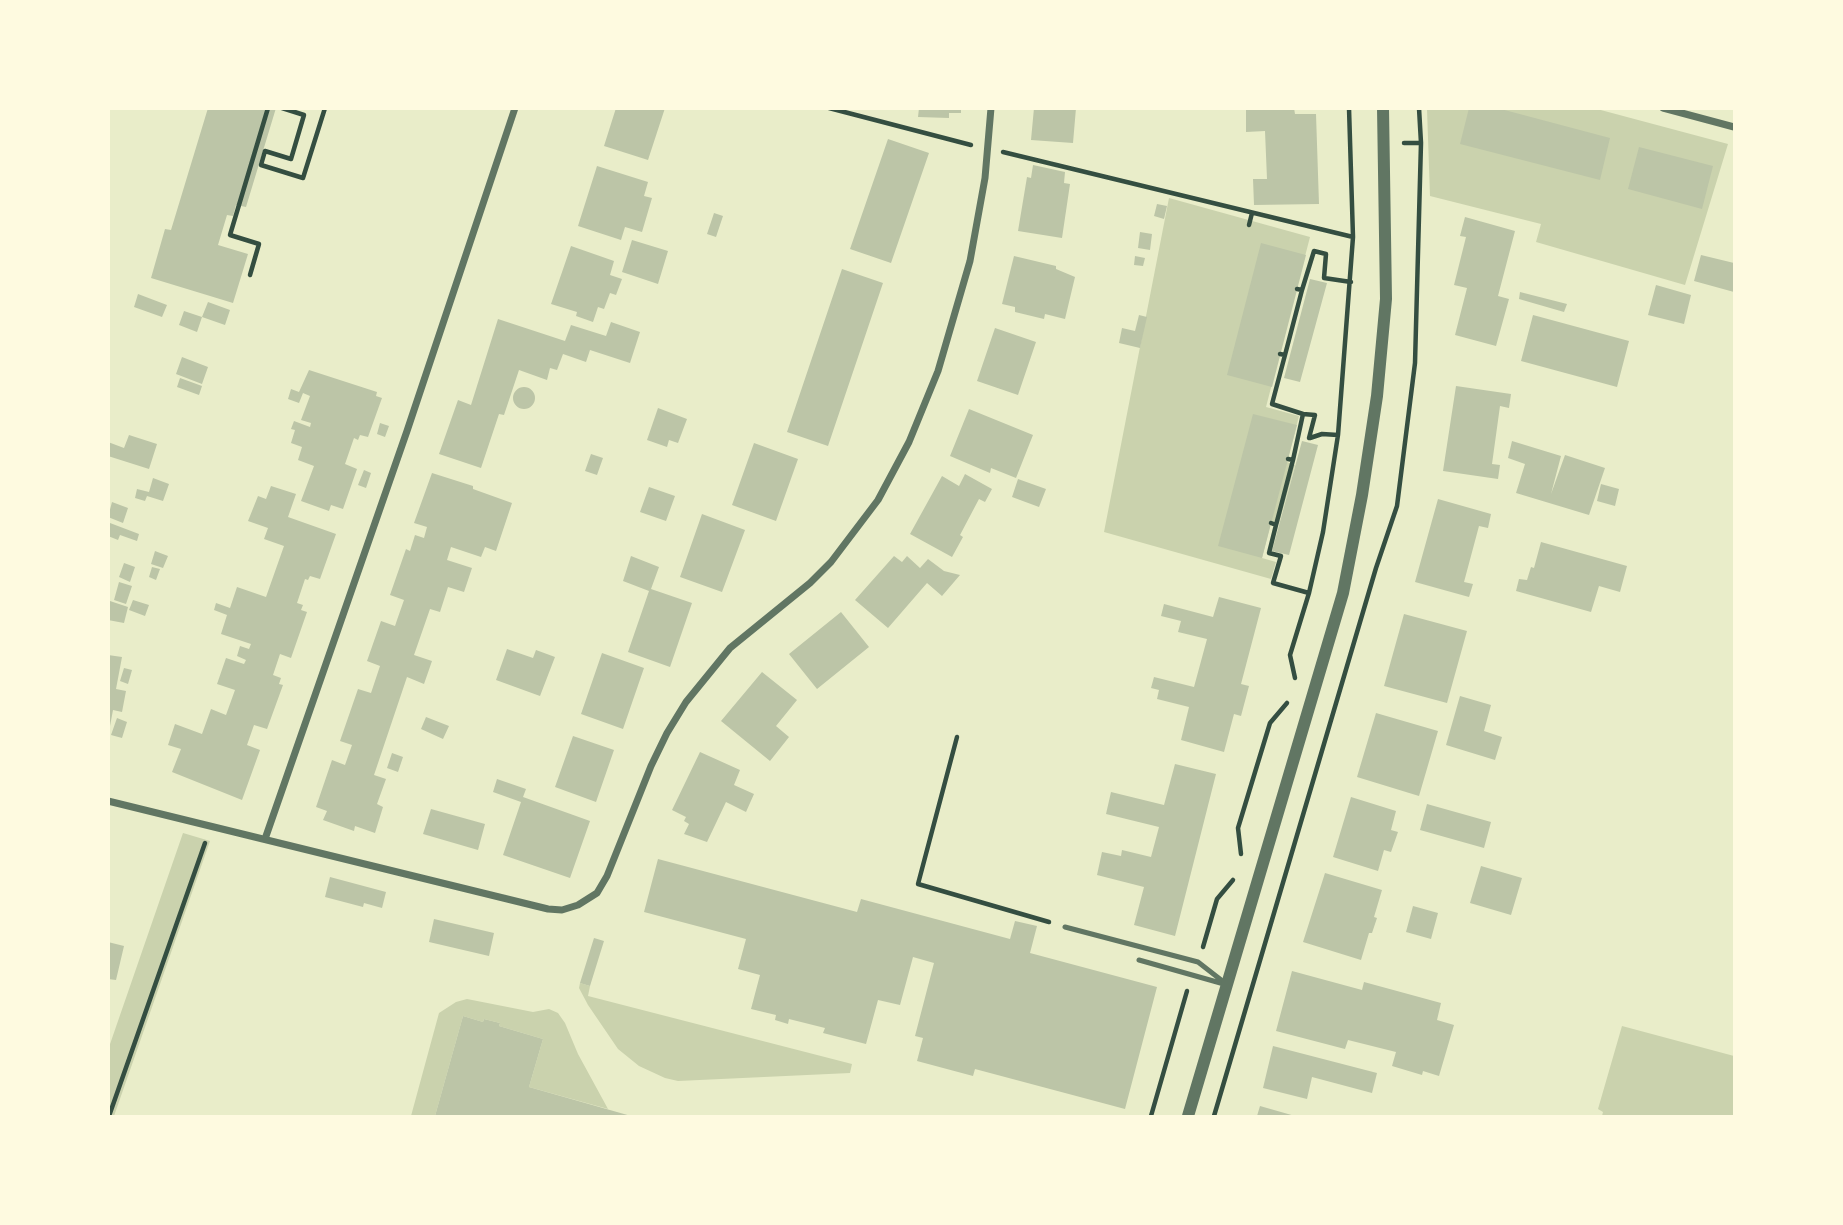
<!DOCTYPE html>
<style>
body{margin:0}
#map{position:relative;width:1843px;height:1225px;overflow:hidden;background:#e9edc9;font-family:"PT Sans Narrow",sans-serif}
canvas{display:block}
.frame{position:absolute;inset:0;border:110px solid #fefae0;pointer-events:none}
</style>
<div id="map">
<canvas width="1843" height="1225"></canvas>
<div class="frame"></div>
</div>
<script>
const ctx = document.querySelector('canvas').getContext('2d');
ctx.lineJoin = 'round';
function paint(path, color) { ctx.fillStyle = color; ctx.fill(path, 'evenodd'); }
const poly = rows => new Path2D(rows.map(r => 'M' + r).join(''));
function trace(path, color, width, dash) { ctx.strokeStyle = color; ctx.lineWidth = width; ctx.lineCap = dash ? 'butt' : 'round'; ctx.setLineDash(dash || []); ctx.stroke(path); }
paint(poly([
 [1427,109,1597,109,1728,144,1685,285,1536,242,1541,224,1430,196],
 [1169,198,1310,237,1266,407,1299,416,1287,462,1295,465,1279,524,1271,522,1262,558,1276,562,1271,579,1104,532],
 [183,833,210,841,114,1116,109,1116,109,1047],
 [580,983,590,986,588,996,852,1064,850,1073,678,1081,665,1078,639,1066,618,1049,588,1005,579,988],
 [467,999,533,1012,549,1009,558,1013,565,1023,578,1054,608,1109,529,1087,543,1039,499,1026,500,1023,484,1019,483,1022,463,1016,435,1116,411,1116,439,1013,456,1002],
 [1622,1026,1734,1056,1734,1116,1602,1116,1603,1112,1598,1109]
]), '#cad2ad');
paint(poly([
 [208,108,276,108,246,207,236,205,233,216,227,215,218,245,248,254,233,303,151,278,165,229,171,230],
 [616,108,665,108,648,160,604,146],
 [919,108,961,108,961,113,949,113,949,118,918,117],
 [1034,108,1076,108,1073,143,1031,140],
 [1246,108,1294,108,1295,114,1316,114,1319,204,1254,205,1253,179,1267,179,1265,131,1246,132],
 [1469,108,1497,108,1610,138,1600,180,1460,144],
 [888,139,929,153,891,263,850,249],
 [1639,147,1713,166,1702,209,1628,189],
 [1033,165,1065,172,1064,183,1070,184,1062,238,1018,231,1027,177,1031,178],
 [597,166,648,182,644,196,652,198,642,232,625,227,621,240,578,226],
 [1157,204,1167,206,1164,219,1154,216],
 [714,213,723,216,716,237,707,234],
 [1465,217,1515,231,1498,296,1509,299,1496,346,1455,335,1467,288,1454,285,1466,237,1460,236],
 [1140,232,1152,234,1150,250,1138,248],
 [632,240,668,251,658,284,622,272],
 [1261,243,1306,255,1272,387,1227,375],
 [571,246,614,261,610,275,622,279,616,295,610,293,604,309,598,307,593,322,576,316,577,312,551,304],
 [1701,255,1734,263,1734,292,1694,281],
 [1014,256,1056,266,1056,269,1075,277,1065,319,1045,314,1044,319,1015,312,1015,307,1002,304],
 [1135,256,1145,258,1143,266,1134,265],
 [842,269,883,283,828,446,787,432],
 [1310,279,1327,283,1300,382,1284,378],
 [1656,285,1691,295,1684,324,1648,315],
 [1520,292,1567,304,1564,312,1519,299],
 [138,294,167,305,162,317,134,307],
 [208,302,230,310,225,325,202,317,197,332,179,325,184,311,202,317],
 [1139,315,1147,317,1140,348,1119,343,1122,328,1135,331],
 [1533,315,1629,341,1617,387,1521,361],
 [498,319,565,341,571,325,606,336,611,322,640,332,630,363,590,350,586,362,563,354,557,370,550,368,547,380,519,370,504,415,499,414,481,468,439,454,458,400,471,405],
 [995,328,1036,342,1018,395,977,381],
 [182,357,208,367,202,384,176,374],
 [309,370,377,392,376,396,382,398,368,437,360,435,358,440,354,438,345,464,357,469,343,509,331,505,329,511,301,501,314,466,298,460,302,447,291,443,295,430,291,429,294,421,310,427,311,423,301,420,310,396,303,393,299,403,288,399,291,389,299,392],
 [180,378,202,386,199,395,177,387],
 [1456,386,1511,394,1509,408,1500,406,1492,464,1500,465,1498,479,1443,471],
 '513 398a11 11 0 1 1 22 0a11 11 0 1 1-22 0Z',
 [658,408,687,419,678,443,669,440,667,447,647,440],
 [969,409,1033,435,1016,478,991,468,990,473,950,456],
 [1253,414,1297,425,1262,558,1218,546],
 [380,423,389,426,385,437,377,434],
 [129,435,157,444,149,469,108,456,108,442,124,448],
 [1302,441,1318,445,1289,555,1272,551],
 [1512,441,1561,456,1551,494,1565,455,1605,468,1589,515,1516,493,1525,464,1508,458],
 [754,443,798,459,776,521,732,505],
 [591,454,603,458,597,475,585,471],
 [364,470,371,473,366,488,358,485],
 [432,473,473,486,473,489,512,503,496,551,485,547,481,557,451,547,447,560,472,568,464,592,448,587,440,612,430,609,414,655,432,661,424,684,407,677,374,775,386,779,377,804,383,807,375,833,355,826,354,831,323,820,327,811,316,807,332,760,345,765,352,745,340,741,358,689,371,693,380,666,367,661,381,621,395,626,397,620,404,600,390,595,406,549,410,551,415,535,424,538,427,527,414,523],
 [965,474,992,489,985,502,979,499,960,535,963,537,952,557,910,534,942,476,959,486],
 [153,478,169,484,163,501,147,496,145,501,135,498,137,489,149,492],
 [1018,479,1046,489,1039,507,1012,497],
 [1601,484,1619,489,1615,506,1597,501],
 [271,486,296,494,288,517,336,534,320,579,310,576,308,580,305,579,297,603,303,605,301,610,307,612,291,658,280,654,273,675,281,678,279,684,283,685,267,729,254,725,247,745,260,750,242,800,172,772,181,749,168,745,175,724,202,734,211,709,226,715,235,690,217,684,226,658,244,664,246,660,237,656,240,646,249,649,251,644,221,634,227,615,214,610,216,603,230,608,237,587,266,597,284,546,264,539,268,528,248,521,258,496,266,499],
 [649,487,675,496,666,521,640,512],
 [1438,499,1491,514,1488,528,1479,526,1464,582,1473,584,1469,597,1415,582],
 [112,502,128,508,123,523,108,517],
 [702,514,745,530,722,592,680,577],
 [110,523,139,534,137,541,120,535,118,540,108,536],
 [1541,542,1627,566,1620,592,1599,586,1591,612,1516,591,1519,579,1527,580,1531,567,1534,568],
 [155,551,168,556,163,568,151,564],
 [631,556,659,567,651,589,692,603,670,667,628,652,649,591,623,581],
 [894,556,902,562,907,556,920,568,928,559,944,571,960,575,942,596,927,583,888,628,855,600],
 [124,563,135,567,130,582,119,577],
 [152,567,160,569,156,580,149,577],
 [119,582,132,586,126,604,114,600],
 [1219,597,1261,608,1241,684,1249,686,1241,716,1234,714,1224,752,1181,740,1189,707,1157,699,1159,690,1151,688,1154,677,1194,687,1207,639,1178,632,1181,621,1161,616,1164,604,1213,617],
 [133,600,149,605,145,616,129,610],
 [110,601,128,607,124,623,108,620],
 [841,612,869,647,817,689,789,654],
 [1404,614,1467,631,1447,703,1384,686],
 [507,649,533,658,536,650,555,657,540,696,496,680],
 [602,653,644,668,623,729,581,714],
 [108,655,122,657,116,689,126,691,122,712,113,710,110,726],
 [124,668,132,670,128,684,120,681],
 [762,672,797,700,776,726,789,737,770,761,721,721],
 [1460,696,1491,705,1484,731,1502,737,1495,760,1446,745],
 [1376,713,1438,731,1419,796,1357,777],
 [426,717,449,726,443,739,421,729],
 [117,718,127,722,122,738,111,735],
 [573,736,614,750,596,802,555,787],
 [700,752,740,770,734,785,754,794,746,812,726,802,707,842,684,834,689,824,684,821,686,817,672,810],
 [392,753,403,757,398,772,387,768],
 [1175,764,1216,774,1175,936,1134,925,1144,887,1097,875,1102,852,1121,856,1122,850,1151,857,1159,827,1106,814,1111,792,1164,805],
 [497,779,526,789,523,797,590,821,570,878,503,855,521,802,493,792],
 [1351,797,1396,811,1391,830,1398,832,1391,852,1384,850,1378,871,1333,857],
 [1427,804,1491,822,1484,848,1420,830],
 [431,809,485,824,478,850,423,834],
 [658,859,857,912,861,899,1010,939,1015,921,1037,926,1030,953,1157,987,1125,1109,975,1069,973,1076,917,1061,923,1038,915,1036,934,963,913,957,900,1005,878,1000,866,1044,823,1033,825,1028,789,1019,788,1024,775,1020,776,1015,751,1009,760,975,738,969,746,939,644,912],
 [1481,866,1522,878,1511,915,1470,903],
 [1325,873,1382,890,1374,917,1377,918,1372,933,1369,933,1361,960,1303,942],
 [330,877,386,892,382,908,364,903,363,907,325,897],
 [1413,906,1438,913,1431,939,1406,932],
 [434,919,494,933,489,956,429,942],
 [594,938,604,941,590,986,580,983],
 [108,942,124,946,116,980,108,979],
 [1292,971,1362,990,1364,982,1441,1003,1437,1020,1454,1025,1439,1076,1423,1071,1422,1075,1392,1066,1396,1052,1348,1040,1345,1049,1276,1031],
 [463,1016,483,1022,484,1019,500,1023,499,1026,543,1039,529,1087,631,1116,435,1116],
 [1273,1046,1377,1073,1372,1093,1312,1077,1307,1099,1263,1088],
 [1260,1106,1295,1116,1257,1116]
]), '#bcc5a7');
trace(poly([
 [282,108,304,115,291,159,265,151,261,165,303,178,325,108],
 [829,108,971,145],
 [1404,143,1421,143],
 [1003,152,1353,237],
 [1249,225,1252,213],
 [250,275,259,244,230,235,268,108],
 [1297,289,1302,290,1314,251,1326,254,1324,278,1351,282],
 [1280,354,1285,355,1272,404,1303,414],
 [1285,355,1302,290],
 [1310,438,1322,434,1338,435],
 [1288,459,1293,460,1303,414,1315,415,1309,438],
 [1271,523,1276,525,1269,553,1281,556,1273,583,1309,593],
 [1276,525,1293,460],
 [1295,678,1290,655,1309,593,1323,532,1338,435,1353,237,1349,108],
 [957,737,918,884,1049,922],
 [1241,854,1238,828,1270,723,1287,703],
 [1203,947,1217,899,1233,880],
 [109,1116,205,843],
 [1151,1116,1187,991],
 [1214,1116,1376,568,1397,506,1415,363,1421,143,1419,108]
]), '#344e41', 4.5);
trace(poly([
 [1065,927,1198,962,1225,983],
 [1139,960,1224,984]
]), '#617663', 5);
trace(poly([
 [1663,108,1734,127],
 [108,801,548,909,562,910,578,905,597,893,607,876,651,766,667,733,686,702,730,648,810,583,831,562,878,500,909,442,938,371,970,261,985,178,991,108],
 [265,839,407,431,515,108]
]), '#617663', 7);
trace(poly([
 [1188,1116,1343,593,1362,495,1377,396,1386,299,1383,108]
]), '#617663', 12);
</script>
